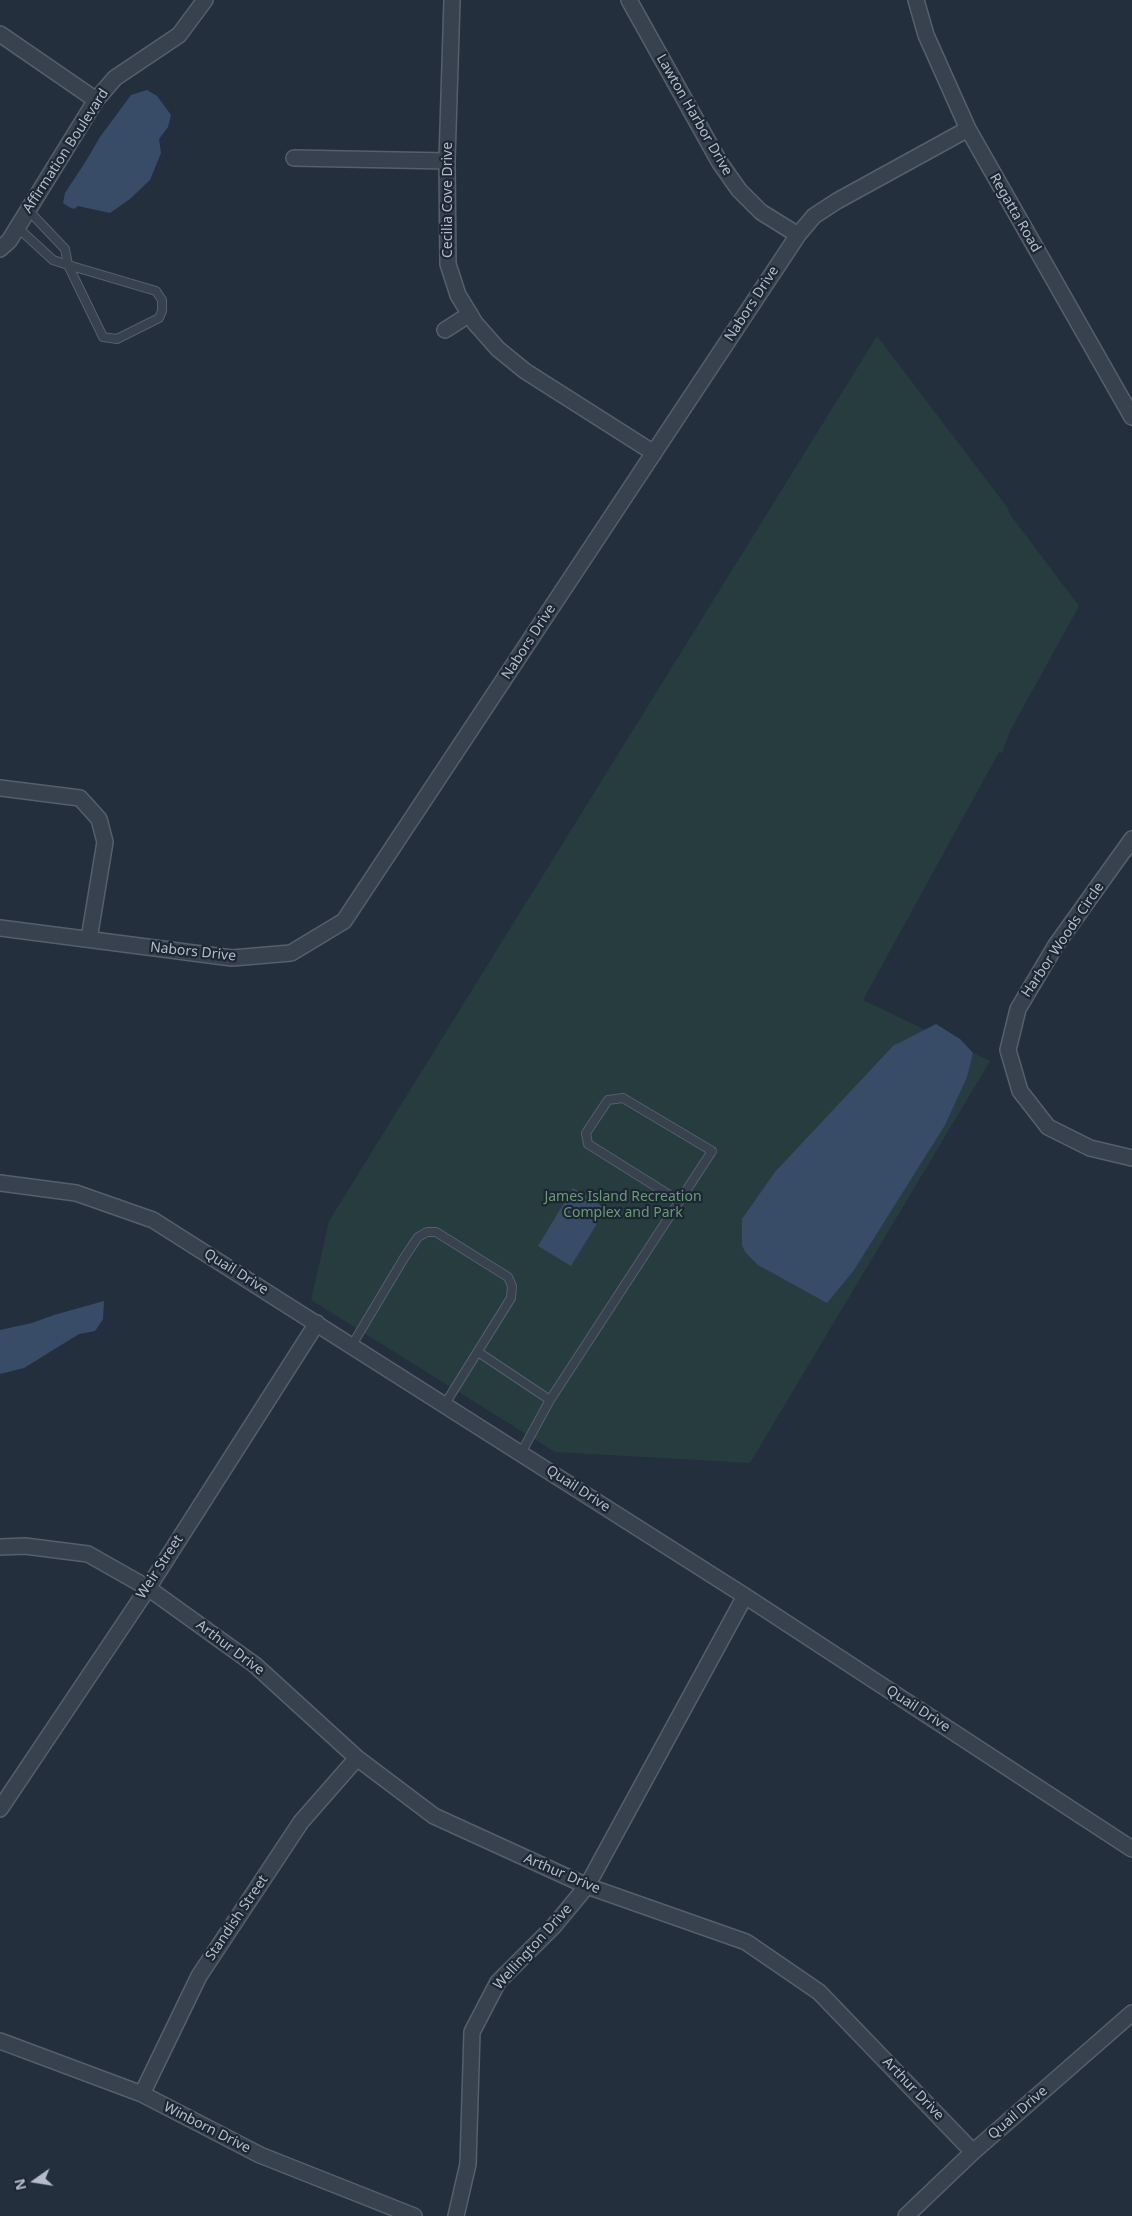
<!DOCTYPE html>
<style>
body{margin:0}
#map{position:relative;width:1132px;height:2216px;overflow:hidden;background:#242f3e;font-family:"Noto Sans",sans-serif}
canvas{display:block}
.north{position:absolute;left:10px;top:2156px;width:50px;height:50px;-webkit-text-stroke:4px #1d2633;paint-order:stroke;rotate:257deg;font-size:14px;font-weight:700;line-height:20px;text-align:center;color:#b4bcc9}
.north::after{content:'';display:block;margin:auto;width:18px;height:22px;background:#b4bcc9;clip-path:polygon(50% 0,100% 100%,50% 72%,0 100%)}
</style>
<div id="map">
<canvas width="1132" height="2216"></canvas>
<div class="north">N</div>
</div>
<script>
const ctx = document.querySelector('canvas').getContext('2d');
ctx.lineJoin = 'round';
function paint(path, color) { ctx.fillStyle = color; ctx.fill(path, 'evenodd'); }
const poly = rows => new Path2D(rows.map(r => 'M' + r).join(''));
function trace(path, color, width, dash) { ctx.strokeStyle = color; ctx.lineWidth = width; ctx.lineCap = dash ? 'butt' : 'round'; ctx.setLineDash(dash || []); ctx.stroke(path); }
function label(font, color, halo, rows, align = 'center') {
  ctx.font = font + ' "Noto Sans",sans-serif'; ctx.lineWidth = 4.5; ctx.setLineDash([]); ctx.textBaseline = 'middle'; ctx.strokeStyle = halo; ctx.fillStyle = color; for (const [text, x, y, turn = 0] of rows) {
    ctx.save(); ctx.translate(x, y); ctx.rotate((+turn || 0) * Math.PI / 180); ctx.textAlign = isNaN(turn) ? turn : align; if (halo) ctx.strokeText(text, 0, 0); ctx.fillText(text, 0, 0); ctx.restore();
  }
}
paint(poly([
 [877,336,1007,507,1011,516,1079,606,1010,731,1002,753,999,752,863,1000,990,1061,750,1463,555,1452,311,1300,329,1221]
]), '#263c3f');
paint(poly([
 [147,90,157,96,171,115,168,127,159,139,161,153,150,180,130,199,110,213,78,206,74,209,69,207,63,203,65,193,86,161,100,137,131,95],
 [936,1024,960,1039,973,1053,967,1077,945,1125,854,1270,827,1303,758,1265,745,1252,742,1245,742,1219,775,1172,893,1046],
 [573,1188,606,1209,571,1266,538,1246],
 [104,1301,103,1319,95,1331,79,1334,24,1368,0,1374,0,1330,32,1323,54,1315]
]), '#394c67');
const lane = poly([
 [17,227,53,260,68,265,156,291,162,300,162,311,159,318,117,339,103,337,68,265,65,249,28,210],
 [352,1345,404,1258,418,1237,427,1232,436,1232,508,1277,512,1286,511,1298,445,1404],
 [478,1352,550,1400,521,1453],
 [550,1400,712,1151,623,1098,608,1100,586,1133,588,1144,679,1201]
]);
const street = poly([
 [452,0,447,161,448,264,458,295,475,323,498,349,525,371,654,453],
 [629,0,720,163,739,190,761,212,798,235],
 [916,0,926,35,968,129,1132,417],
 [0,34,96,100],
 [294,158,447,161],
 [0,249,9,241,96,100,115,78,179,35,205,0],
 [445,330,470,314],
 [0,788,80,798,99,819,105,842,89,939],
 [1132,839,1056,945,1018,1009,1008,1050,1020,1091,1048,1127,1090,1148,1132,1158],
 [0,928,232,958,291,953,344,921,798,235,814,216,837,201,968,129],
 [0,1183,76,1193,153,1220,745,1596,1132,1849],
 [0,1547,25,1546,88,1554,148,1588,255,1665,357,1758,434,1816,587,1886,746,1942,819,1992,973,2152],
 [0,1809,148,1588,317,1323],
 [0,2041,142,2094,260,2155,414,2216],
 [142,2094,199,1976,301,1822,357,1758],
 [456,2216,468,2164,472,2032,498,1982,553,1927,587,1886,745,1596],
 [906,2216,973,2152,1132,2013]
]);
trace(lane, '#565f6c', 10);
trace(street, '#565f6c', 18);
trace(lane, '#38414e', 8);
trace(street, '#38414e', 15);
label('14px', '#b4bcc9', '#1d2633', [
 ["Lawton Harbor Drive",694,115,60],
 ["Affirmation Boulevard",66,151,-57],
 ["Cecilia Cove Drive",448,200,-90],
 ["Regatta Road",1015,213,60],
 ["Nabors Drive",752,304,-57],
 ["Nabors Drive",529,642,-57],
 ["Harbor Woods Circle",1063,940,-56],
 ["Nabors Drive",193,952,6],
 ["Quail Drive",236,1272,32],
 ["Quail Drive",578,1489,33],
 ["Weir Street",160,1567,-57],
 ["Arthur Drive",230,1648,37],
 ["Quail Drive",918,1709,33],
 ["Arthur Drive",562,1874,23],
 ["Standish Street",237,1918,-56],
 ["Wellington Drive",533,1947,-48],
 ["Arthur Drive",913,2089,46],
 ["Quail Drive",1018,2113,-41],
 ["Winborn Drive",207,2128,27]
]);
label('14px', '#6b9a76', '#1d2633', [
 ["James Island Recreation",623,1197],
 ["Complex and Park",623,1213]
]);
</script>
